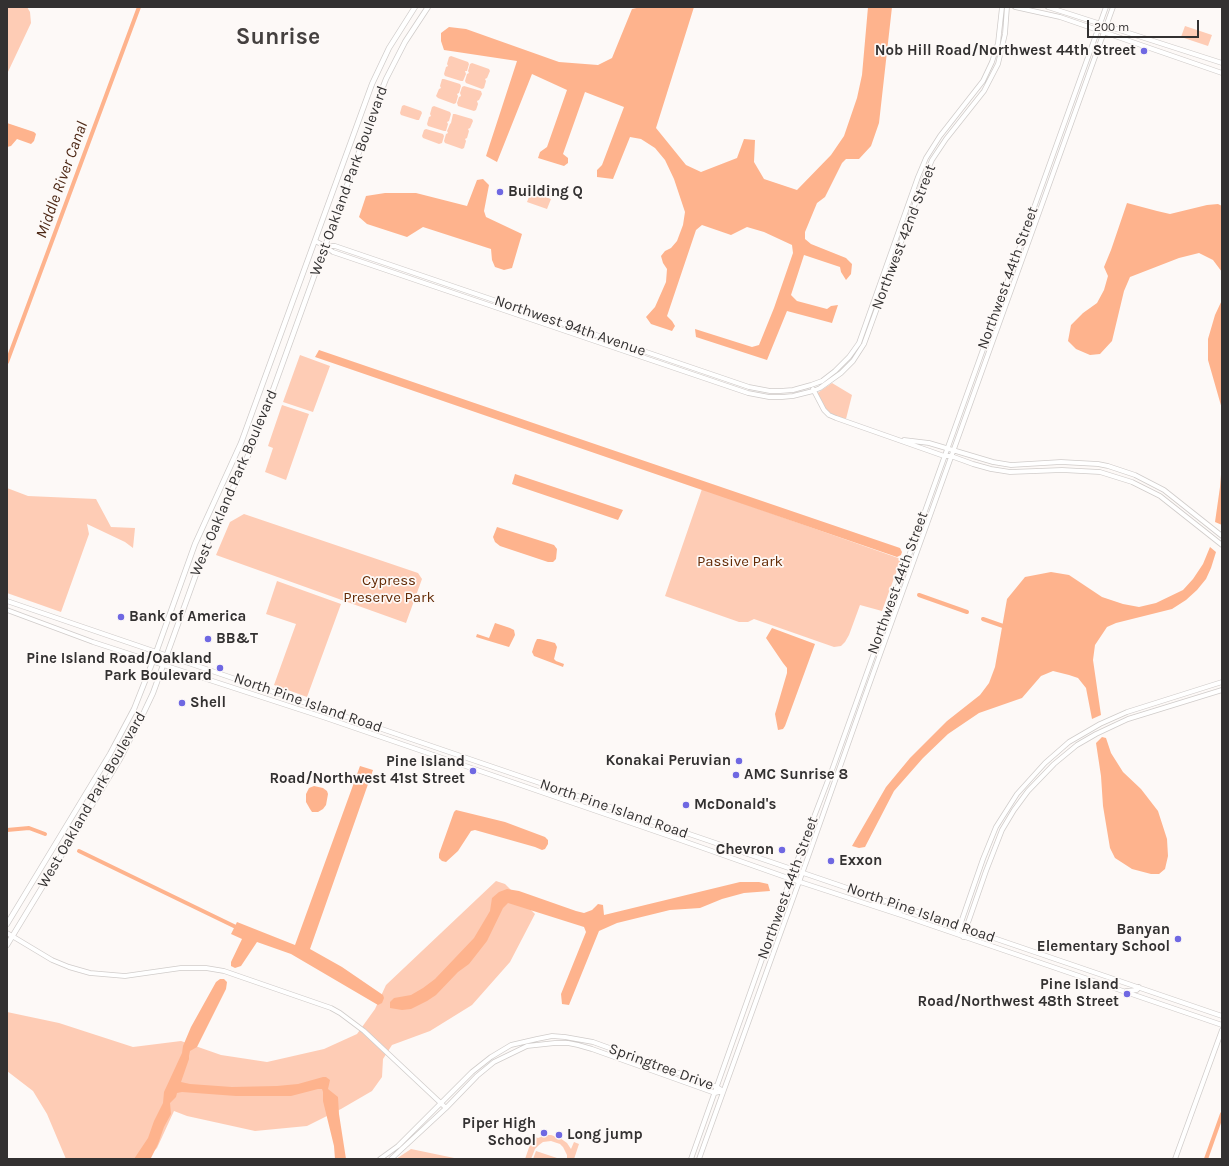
<!DOCTYPE html>
<style>
body{margin:0}
#map{position:relative;width:1229px;height:1166px;overflow:hidden;background:#fdf9f7;font-family:Karla,sans-serif}
canvas{display:block}
.frame{position:absolute;inset:0;border:8px solid #333131;pointer-events:none}
.scale{position:absolute;left:1087px;top:20px;width:112px;height:18px;box-sizing:border-box;border:2px solid #333131;border-top:0;padding-left:5px;font-size:12px;line-height:14px;white-space:nowrap;color:#333131;-webkit-text-stroke:3px #fdf9f7;paint-order:stroke}
</style>
<div id="map">
<canvas width="1229" height="1166"></canvas>
<div class="frame"></div>
<div class="scale">200 m</div>
</div>
<script>
const ctx = document.querySelector('canvas').getContext('2d');
ctx.lineJoin = 'round';
function paint(path, color) { ctx.fillStyle = color; ctx.fill(path, 'evenodd'); }
const poly = rows => new Path2D(rows.map(r => 'M' + r).join(''));
function trace(path, color, width, dash) { ctx.strokeStyle = color; ctx.lineWidth = width; ctx.lineCap = dash ? 'butt' : 'round'; ctx.setLineDash(dash || []); ctx.stroke(path); }
function label(font, color, halo, rows, align = 'center') {
  ctx.font = font + ' Karla,sans-serif'; ctx.lineWidth = 3.5; ctx.setLineDash([]); ctx.textBaseline = 'middle'; ctx.strokeStyle = halo; ctx.fillStyle = color; for (const [text, x, y, turn = 0] of rows) {
    ctx.save(); ctx.translate(x, y); ctx.rotate((+turn || 0) * Math.PI / 180); ctx.textAlign = isNaN(turn) ? turn : align; if (halo) ctx.strokeText(text, 0, 0); ctx.fillText(text, 0, 0); ctx.restore();
  }
}
paint(poly([
 [7,7,27,7,30,12,31,23,7,74],
 [1185,26,1212,35,1208,46,1181,37],
 [451,56,468,62,469,64,467,71,465,71,466,74,463,81,461,81,445,76,444,74,446,67,448,66,447,64,449,57],
 [472,63,489,69,490,71,487,78,485,79,486,81,484,88,482,89,466,83,465,81,467,74,469,73,468,71,470,64],
 [442,79,444,79,460,84,461,86,459,93,457,94,458,96,456,103,454,104,438,98,436,96,439,89,441,88,440,86],
 [464,86,481,91,482,94,479,100,477,101,478,104,476,110,474,111,458,106,457,103,459,97,461,96,460,93,462,87],
 [404,105,421,111,422,113,419,120,417,120,401,115,400,113,402,106],
 [434,106,450,112,451,114,449,121,447,122,448,124,446,131,444,131,428,126,427,124,429,117,431,116,430,114,432,107],
 [453,114,455,114,472,119,473,121,470,128,468,129,469,131,467,138,465,139,466,141,464,148,462,149,445,143,444,141,446,134,448,133,447,131,450,124,451,123],
 [426,129,443,134,444,136,442,143,439,144,423,138,422,136,424,130],
 [531,192,551,199,547,209,527,202],
 [300,355,330,366,313,412,283,402],
 [832,383,852,395,846,419,832,415,824,408,816,394],
 [282,405,309,414,286,480,265,472,273,448,268,446],
 [7,488,28,496,96,499,111,527,135,528,133,548,125,542,87,524,89,534,61,612,7,593],
 [702,489,901,559,882,611,860,605,849,635,845,642,841,646,834,647,754,619,748,622,739,622,665,596],
 [244,514,418,573,422,579,406,623,216,555,230,522],
 [277,581,341,604,307,697,274,685,296,624,266,614],
 [496,881,505,884,535,914,510,962,472,1005,430,1031,392,1045,383,1059,382,1077,372,1091,341,1109,307,1126,255,1131,187,1116,174,1111,157,1148,146,1159,66,1159,47,1114,33,1091,7,1071,7,1012,59,1023,133,1047,181,1041,221,1055,267,1062,324,1049,357,1034,375,1009,386,985],
 [546,1135,551,1135,560,1138,567,1143,571,1149,574,1142,579,1144,574,1159,567,1159,567,1155,563,1147,560,1144,551,1141,543,1142,539,1145,535,1149,531,1159,525,1159,533,1136,538,1138],
 [411,1149,459,1159,396,1159],
 [536,1151,560,1159,533,1159]
]), '#feccb5');
paint(poly([
 [641,7,694,7,656,128,686,165,701,172,737,158,744,139,755,140,754,162,764,179,797,190,831,155,844,136,857,98,862,75,868,7,892,7,879,123,871,146,859,159,846,159,842,163,825,197,817,203,805,232,805,239,811,244,846,258,852,264,851,274,846,280,841,272,840,267,804,255,791,295,797,301,827,309,831,306,838,305,832,323,787,311,767,360,696,337,695,329,752,347,759,345,774,308,793,253,792,245,764,232,747,227,731,235,702,225,696,230,667,316,672,321,675,326,672,331,651,324,646,317,655,307,666,282,667,269,663,263,661,256,665,251,671,248,677,241,683,225,685,212,674,179,665,160,655,148,641,139,630,137,613,179,597,177,597,170,602,165,624,107,585,92,563,154,568,158,568,163,564,166,538,158,540,152,547,147,567,90,532,74,497,162,486,156,517,61,444,50,441,41,441,33,449,27,466,29,559,62,598,65,612,58,632,9],
 [7,123,34,132,36,134,34,141,31,144,17,139,11,146,7,147],
 [483,179,489,185,484,211,486,217,522,234,512,268,504,270,495,267,492,260,491,249,423,227,407,237,367,224,359,217,366,196,385,193,416,193,467,206,477,180],
 [1127,203,1157,211,1170,214,1207,205,1218,204,1222,206,1222,272,1213,260,1199,253,1179,258,1130,277,1124,291,1112,341,1100,354,1090,355,1076,349,1068,341,1071,325,1083,313,1097,303,1104,290,1108,276,1104,267,1111,250],
 [1222,300,1222,409,1208,360,1208,339,1215,315],
 [319,350,900,548,902,552,901,555,897,557,315,357],
 [1222,462,1222,525,1215,522,1220,487],
 [515,474,623,510,618,520,512,484],
 [497,527,554,545,557,549,556,559,553,562,548,562,500,546,495,542,493,537],
 [1210,547,1216,552,1211,568,1206,579,1197,590,1186,600,1172,609,1116,623,1107,627,1095,645,1093,660,1101,715,1092,719,1086,688,1078,678,1069,675,1053,671,1041,676,1022,698,979,713,948,734,923,758,894,791,865,847,859,848,852,846,886,787,910,758,947,721,980,695,989,683,995,667,1007,599,1025,577,1051,572,1069,575,1102,597,1123,604,1139,607,1156,603,1183,590,1193,579,1203,564],
 [495,623,510,628,514,630,515,635,509,647,476,637,477,634,489,638],
 [772,628,815,644,785,726,783,729,778,730,775,714,787,673,787,668,783,663,766,638],
 [537,639,540,639,555,643,557,647,554,659,556,661,564,664,563,667,534,656,532,652,535,643],
 [1102,737,1106,738,1111,753,1123,772,1141,789,1158,811,1167,839,1168,856,1165,869,1159,874,1151,874,1132,869,1115,858,1110,848,1103,806,1101,776,1096,743],
 [360,766,373,770,310,949,342,967,383,995,384,998,382,1003,378,1005,291,954,257,942,241,966,235,968,231,966,231,962,242,939,231,934,237,922,295,945],
 [314,786,323,788,327,791,328,794,326,805,323,809,318,812,312,812,310,809,306,802,306,794,309,788],
 [456,810,505,822,545,837,548,840,548,844,545,849,542,850,535,847,475,830,471,831,458,851,446,862,442,861,439,858,439,854,454,812],
 [740,882,759,882,768,884,770,891,744,893,722,899,700,908,670,910,617,923,599,931,569,1005,562,1004,561,994,586,932,584,927,508,903,503,908,487,941,469,964,458,972,436,995,427,1001,411,1009,402,1010,390,1008,390,1002,394,998,411,995,423,988,435,979,474,938,490,911,492,898,499,892,507,889,519,891,576,911,584,913,592,910,598,904,603,905,604,915],
 [220,979,224,979,227,982,226,989,197,1047,190,1051,189,1056,189,1059,181,1082,190,1084,232,1087,277,1086,298,1084,323,1077,326,1077,330,1080,328,1089,338,1097,339,1114,346,1159,335,1159,334,1146,323,1101,323,1092,322,1089,318,1089,291,1096,236,1096,182,1092,177,1093,176,1097,170,1103,171,1114,164,1127,158,1144,151,1158,150,1159,134,1159,148,1138,154,1121,163,1103,164,1092,182,1053,183,1046,191,1027,216,982]
]), '#feb38d');
trace(poly([
 [7,362,139,7],
 [919,595,967,612],
 [983,619,1003,626],
 [7,830,29,828,45,834],
 [79,851,240,929],
 [1206,1159,1222,1114]
]), '#feb38d', 4);
const secondary = poly([
 [1015,7,1060,17,1222,73],
 [1048,7,1222,63],
 [315,241,325,246,333,252,748,393,769,397,782,397,793,396,813,391,820,388,841,373,853,361,864,344,924,179,932,160,946,139,984,91,998,64,1005,34,1007,7],
 [325,246,335,246,749,387,770,391,780,391,793,390,811,385,822,381,835,371,849,357,859,343,918,177,926,158,940,136,983,81,992,62,998,43,1002,7],
 [813,389,824,410,829,415,836,418,944,456,951,456,973,464,991,469,1010,472,1062,470,1100,472,1132,482,1160,496,1222,545],
 [904,440,929,443,993,462,1011,465,1061,462,1098,464,1108,466,1135,475,1164,490,1222,536],
 [7,601,1222,1016],
 [7,610,93,642,326,718,672,837,791,879,904,916,1222,1025],
 [873,904,900,911,908,909],
 [7,933,52,960,69,967,90,973,125,976,181,968,206,968,224,971,331,1008,340,1013,364,1031,446,1108],
 [957,934,983,859,996,827,1017,794,1045,763,1069,742,1100,724,1127,712,1222,682],
 [963,937,986,871,1002,830,1014,810,1028,791,1054,764,1077,745,1096,734,1113,726,1128,719,1222,690],
 [1126,991,1137,990,1139,987],
 [380,1159,398,1146,472,1072,491,1057,511,1045,537,1039,552,1036,565,1037,593,1042,717,1087,723,1091],
 [391,1159,446,1108,477,1076,494,1062,527,1046,555,1043,568,1043,578,1045,592,1049,715,1093,723,1091],
 [691,1159,794,869,832,770,1106,7],
 [699,1159,808,857,864,699,1113,7],
 [1175,1159,1222,1030]
]);
const primary = poly([
 [7,924,110,754,134,709,153,661,195,544,241,443,372,84,389,48,415,7],
 [7,945,120,759,144,712,153,693,207,544,252,447,261,423,379,97,386,79,405,42,428,7]
]);
trace(secondary, '#d0ccca', 5.5);
trace(primary, '#d0ccca', 6);
trace(secondary, '#fff', 4);
trace(primary, '#fff', 4.5);
for (const [x, y, r, color] of [
 [1144,51,4,"#6f68e2"],
 [500,192,4,"#6f68e2"],
 [121,617,4,"#6f68e2"],
 [208,639,4,"#6f68e2"],
 [220,668,4,"#6f68e2"],
 [182,703,4,"#6f68e2"],
 [739,761,4,"#6f68e2"],
 [473,771,4,"#6f68e2"],
 [736,775,4,"#6f68e2"],
 [686,805,4,"#6f68e2"],
 [782,850,4,"#6f68e2"],
 [831,861,4,"#6f68e2"],
 [1178,939,4,"#6f68e2"],
 [1127,994,4,"#6f68e2"],
 [544,1133,4,"#6f68e2"],
 [559,1135,4,"#6f68e2"]
]) { const dot = new Path2D(); dot.arc(x, y, r, 0, 2 * Math.PI); ctx.fillStyle = color; ctx.fill(dot); trace(dot, '#fdf9f7', 1.5); }
label('bold 15px', '#333131', '#fdf9f7', [
 ["Nob Hill Road/Northwest 44th Street",1136,51],
 ["Building Q",508,192,"left"],
 ["Bank of America",129,617,"left"],
 ["BB&T",216,639,"left"],
 ["Pine Island Road/Oakland",212,659],
 ["Park Boulevard",212,676],
 ["Shell",190,703,"left"],
 ["Konakai Peruvian",731,761],
 ["Pine Island",465,762],
 ["Road/Northwest 41st Street",465,779],
 ["AMC Sunrise 8",744,775,"left"],
 ["McDonald's",694,805,"left"],
 ["Chevron",774,850],
 ["Exxon",839,861,"left"],
 ["Banyan",1170,930],
 ["Elementary School",1170,947],
 ["Pine Island",1119,985],
 ["Road/Northwest 48th Street",1119,1002],
 ["Piper High",536,1124],
 ["School",536,1141],
 ["Long jump",567,1135,"left"]
], 'right');
label('15px', '#333131', '#fdf9f7', [
 ["West Oakland Park Boulevard",349,181,-70],
 ["Northwest 42nd Street",904,237,-69],
 ["Northwest 44th Street",1008,278,-70],
 ["Northwest 94th Avenue",570,326,19],
 ["West Oakland Park Boulevard",234,483,-67],
 ["Northwest 44th Street",898,583,-70],
 ["North Pine Island Road",308,703,19],
 ["West Oakland Park Boulevard",92,800,-60],
 ["North Pine Island Road",614,809,19],
 ["Northwest 44th Street",788,888,-70],
 ["North Pine Island Road",921,913,19],
 ["Springtree Drive",661,1067,20]
]);
label('15px', '#642b06', '#fdf9f7', [
 ["Passive Park",740,562],
 ["Cypress",389,581],
 ["Preserve Park",389,598]
]);
label('italic 16px', '#4e2916', '#fdf9f7', [
 ["Middle River Canal",62,180,-70]
]);
label('bold 23px', '#44403f', '#fdf9f7', [
 ["Sunrise",278,37]
]);
</script>
